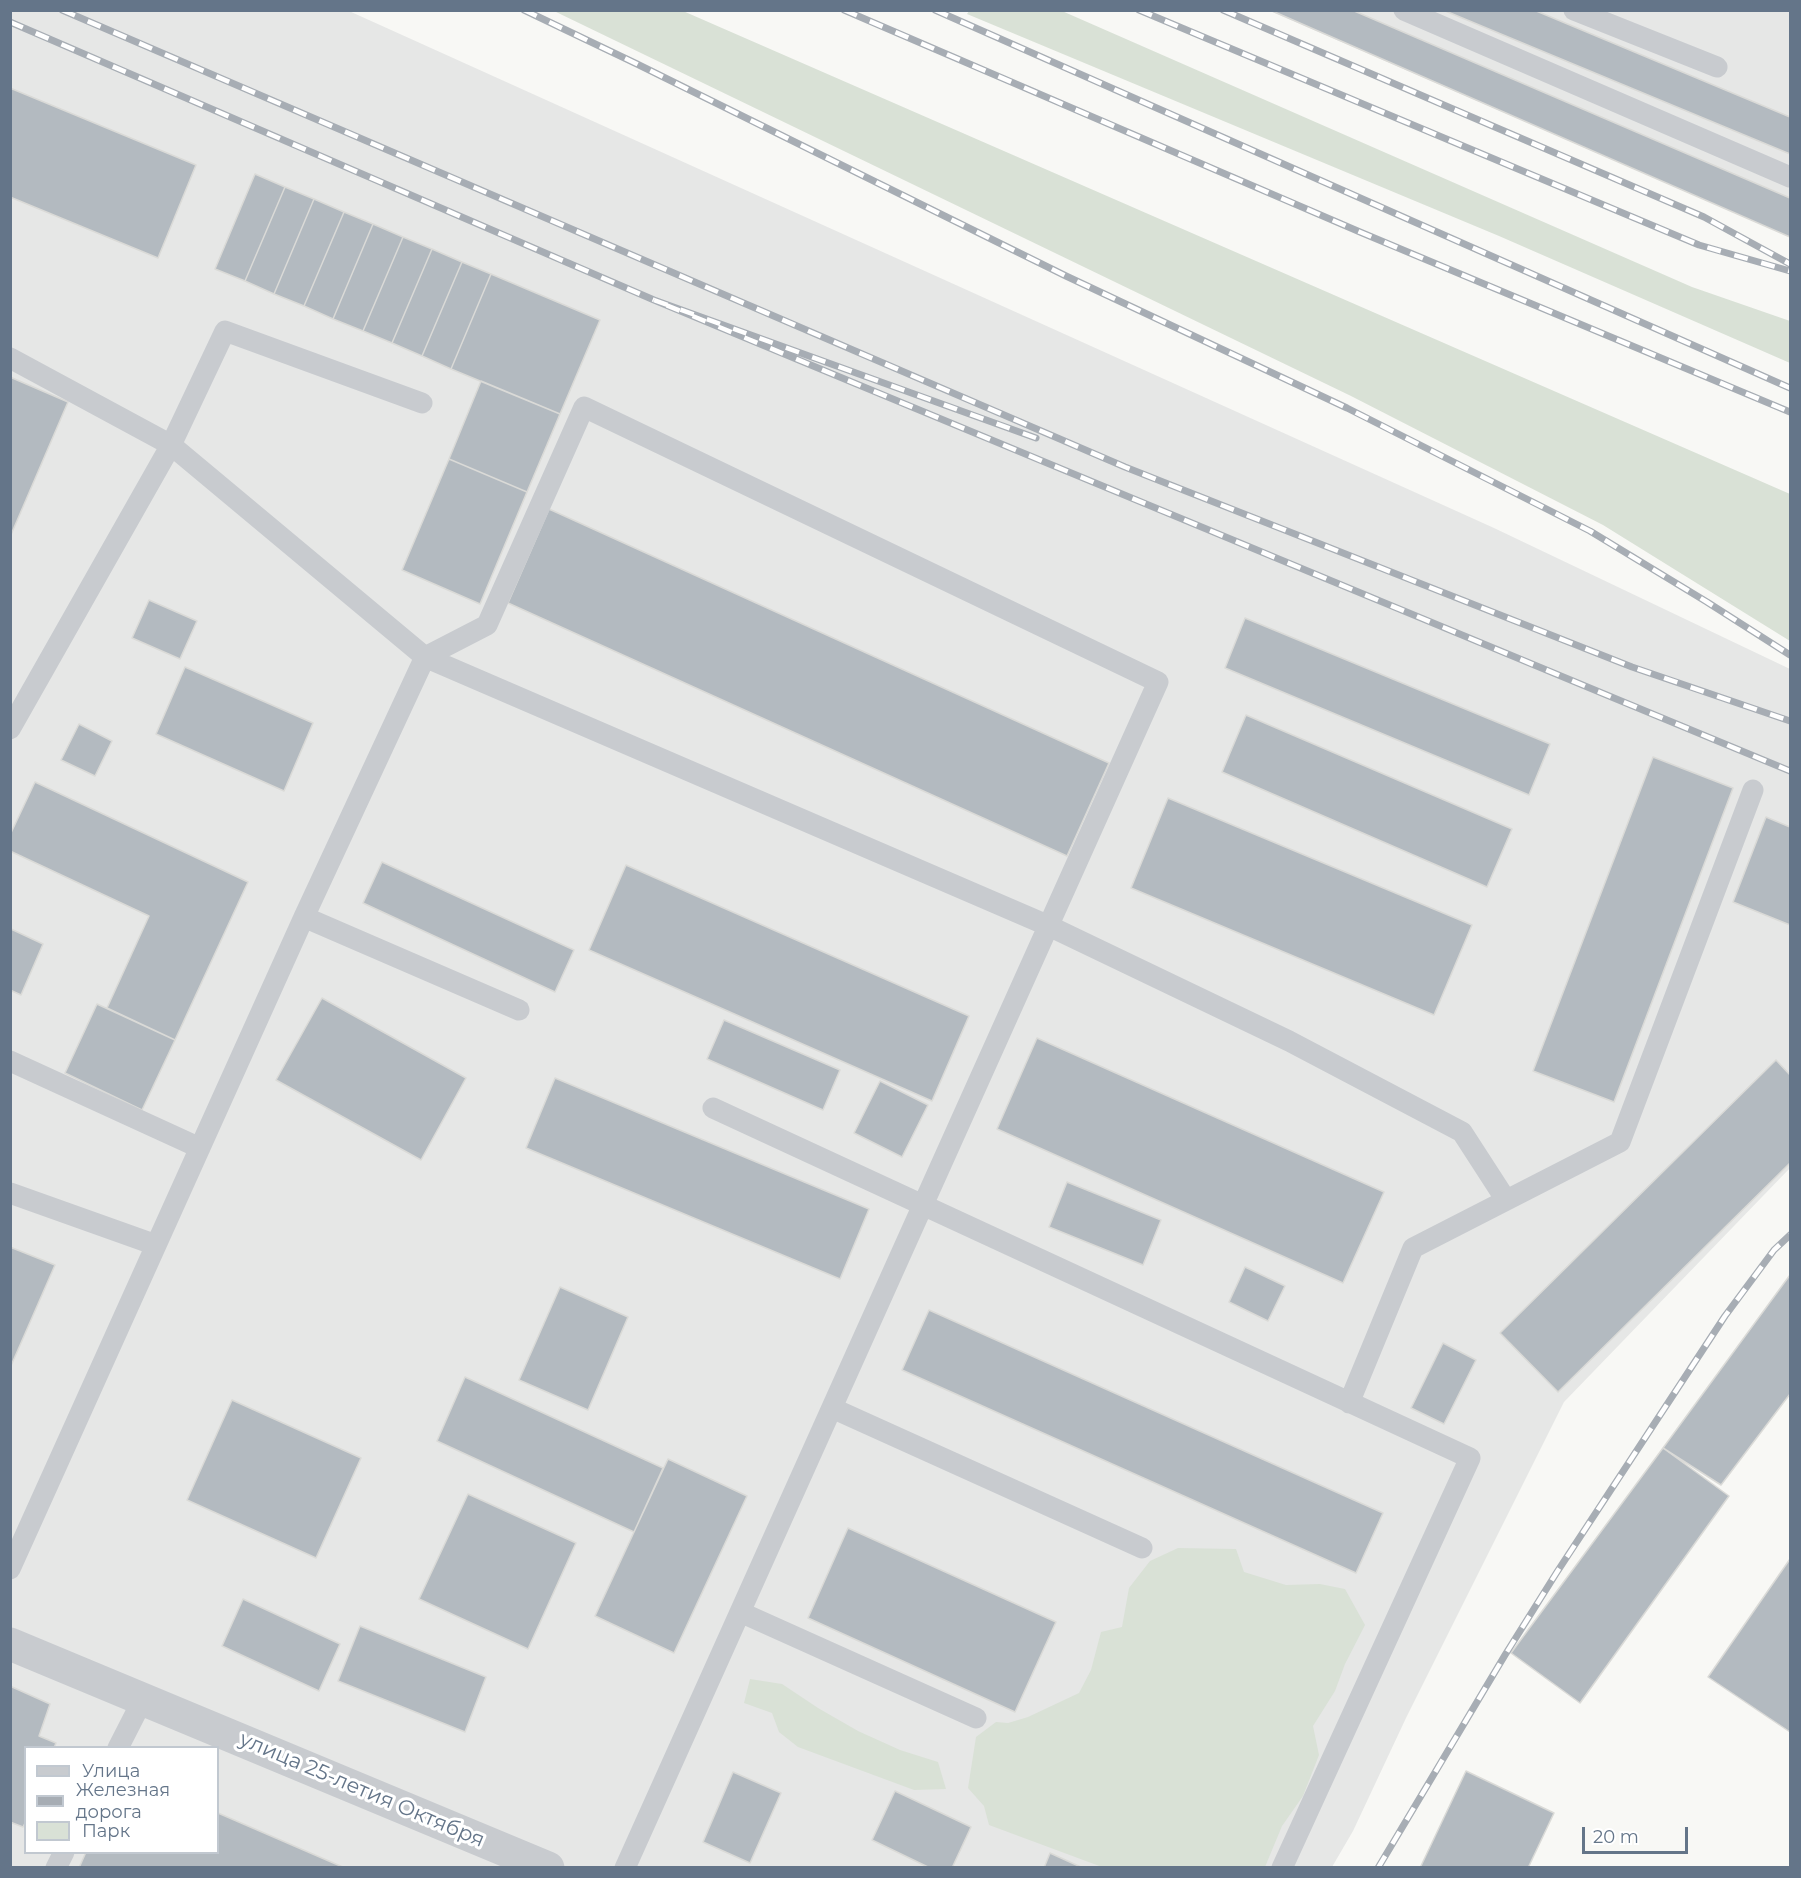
<!DOCTYPE html>
<meta charset="utf-8">
<style>
body{margin:0}
#map{position:relative;width:1801px;height:1878px;overflow:hidden;background:#f8f8f5;font-family:Montserrat,sans-serif}
canvas{display:block}
.frame{position:absolute;inset:0;border:12px solid #647589;pointer-events:none}
.legend{position:absolute;left:24px;top:1746px;width:195px;height:108px;box-sizing:border-box;background:#fff;border:2px solid #c1c8d0;margin:0;padding:8px 10px;list-style:none;font-size:18px;color:#647589}
.legend li{display:flex;align-items:center;gap:12px;height:30px}
.legend b{width:30px;border:2px solid #c1c8d0}
.scale{position:absolute;left:1582px;top:1827px;width:106px;height:27px;box-sizing:border-box;border:3px solid #647589;border-top:0;padding-left:8px;font-size:18px;line-height:21px;white-space:nowrap;color:#647589;-webkit-text-stroke:4px #fff;paint-order:stroke}
</style>
<div id="map">
<canvas width="1801" height="1878"></canvas>
<div class="frame"></div>
<ul class="legend">
<li><b style="height:8px;background:#c8cbcf"></b>Улица</li>
<li><b style="height:8px;background:#a7adb4"></b>Железная дорога</li>
<li><b style="height:16px;background:#d9e1d6"></b>Парк</li>
</ul>
<div class="scale">20 m</div>
</div>
<script>
const ctx = document.querySelector('canvas').getContext('2d');
ctx.lineJoin = 'round';
function paint(path, color) { ctx.fillStyle = color; ctx.fill(path, 'evenodd'); }
const poly = rows => new Path2D(rows.map(r => 'M' + r).join(''));
function trace(path, color, width, dash) { ctx.strokeStyle = color; ctx.lineWidth = width; ctx.lineCap = dash ? 'butt' : 'round'; ctx.setLineDash(dash || []); ctx.stroke(path); }
function label(font, color, halo, rows, align = 'center') {
  ctx.font = font + ' Montserrat,sans-serif'; ctx.lineWidth = 6; ctx.setLineDash([]); ctx.textBaseline = 'middle'; ctx.strokeStyle = halo; ctx.fillStyle = color; for (const [text, x, y, turn = 0] of rows) {
    ctx.save(); ctx.translate(x, y); ctx.rotate((+turn || 0) * Math.PI / 180); ctx.textAlign = isNaN(turn) ? turn : align; if (halo) ctx.strokeText(text, 0, 0); ctx.fillText(text, 0, 0); ctx.restore();
  }
}
paint(poly([
 [11,11,349,11,1494,528,1790,669,1790,1168,1564,1402,1406,1718,1353,1831,1332,1867,11,1868],
 [26,1748,218,1748,218,1852,26,1852],
 [1270,11,1790,11,1790,237]
]), '#e6e7e6');
paint(poly([
 [554,11,683,11,1790,494,1790,641,1603,525,1351,396],
 [969,11,1062,11,1692,287,1790,321,1790,363,1499,236,967,14],
 [1178,1548,1236,1549,1244,1572,1286,1585,1320,1584,1345,1589,1365,1625,1345,1664,1335,1691,1313,1726,1319,1755,1303,1796,1282,1826,1265,1867,1102,1867,989,1825,984,1806,968,1788,976,1737,996,1722,1008,1723,1028,1717,1079,1693,1091,1670,1101,1632,1122,1627,1129,1588,1150,1561],
 [750,1679,782,1684,818,1708,858,1731,900,1750,938,1762,946,1789,914,1790,798,1747,779,1732,772,1713,744,1703]
]), '#d9e1d6');
const building = poly([
 [1270,10,1352,10,1790,198,1790,237,1270,10],
 [1443,10,1534,10,1790,117,1790,154,1443,10],
 [10,88,196,165,158,258,10,197,10,88],
 [255,174,285,187,245,281,215,269,255,174],
 [285,187,314,199,274,294,245,281,285,187],
 [314,199,344,212,304,306,274,294,314,199],
 [344,212,373,224,333,319,304,306,344,212],
 [373,224,403,237,363,331,333,319,373,224],
 [403,237,432,249,392,343,363,331,403,237],
 [432,249,462,262,422,356,392,343,432,249],
 [462,262,491,274,451,369,422,356,462,262],
 [491,274,600,320,560,414,451,369,491,274],
 [10,377,68,402,10,537,10,377],
 [481,381,560,414,527,492,449,459,481,381],
 [449,459,527,492,480,604,402,570,449,459],
 [549,509,1109,763,1067,856,508,603,549,509],
 [149,600,197,621,180,659,132,638,149,600],
 [1245,618,1550,744,1529,795,1225,668,1245,618],
 [185,667,313,723,284,791,156,734,185,667],
 [1246,715,1512,829,1487,887,1222,772,1246,715],
 [79,724,112,741,95,776,61,760,79,724],
 [1653,757,1733,788,1614,1102,1533,1071,1653,757],
 [35,782,248,882,175,1040,107,1008,149,916,10,851,10,835,35,782],
 [1168,798,1472,925,1434,1015,1131,888,1168,798],
 [1766,817,1790,827,1790,925,1733,902,1766,817],
 [382,862,574,950,555,992,363,903,382,862],
 [626,865,969,1016,932,1101,589,950,626,865],
 [11,929,43,944,21,995,10,990,11,929],
 [322,998,466,1078,421,1160,276,1080,322,998],
 [97,1004,175,1040,142,1110,65,1073,97,1004],
 [724,1020,840,1070,823,1110,707,1059,724,1020],
 [1037,1038,1384,1192,1343,1283,997,1129,1037,1038],
 [1776,1060,1790,1075,1790,1163,1558,1392,1500,1333,1776,1060],
 [555,1078,869,1209,840,1279,526,1148,555,1078],
 [880,1081,928,1105,902,1157,854,1133,880,1081],
 [1067,1182,1161,1220,1143,1265,1049,1227,1067,1182],
 [10,1247,55,1265,10,1368,10,1247],
 [1245,1267,1285,1286,1268,1321,1229,1302,1245,1267],
 [1790,1275,1790,1394,1721,1485,1663,1448,1790,1275],
 [560,1287,628,1317,588,1410,519,1380,560,1287],
 [929,1310,1383,1513,1356,1573,902,1370,929,1310],
 [1443,1343,1476,1360,1444,1424,1411,1408,1443,1343],
 [465,1377,663,1468,634,1532,437,1441,465,1377],
 [232,1400,361,1458,316,1558,187,1500,232,1400],
 [1663,1448,1729,1496,1580,1703,1511,1653,1663,1448],
 [668,1459,747,1496,674,1653,595,1616,668,1459],
 [468,1494,576,1543,528,1649,419,1599,468,1494],
 [848,1528,1056,1622,1015,1712,808,1618,848,1528],
 [1790,1559,1790,1732,1708,1677,1790,1559],
 [243,1599,340,1644,319,1691,222,1646,243,1599],
 [360,1626,486,1677,465,1732,338,1681,360,1626],
 [10,1686,50,1704,39,1736,56,1743,54,1748,26,1748,26,1821,23,1827,10,1822,10,1686],
 [1466,1771,1554,1813,1528,1868,1420,1868,1466,1771],
 [733,1772,781,1793,750,1863,703,1842,733,1772],
 [895,1791,971,1827,952,1868,930,1868,872,1840,895,1791],
 [218,1813,345,1868,79,1868,86,1852,218,1852,218,1813],
 [1050,1853,1083,1868,1044,1868,1050,1853]
]);
paint(building, '#b3bac0');
trace(building, '#dadad7', 1.5);
trace(poly([
 [1404,10,1790,177],
 [1574,10,1717,67],
 [10,358,171,445,425,657,1049,926,1289,1041,1462,1132,1506,1200],
 [10,729,171,445,225,331,422,403],
 [304,917,519,1010],
 [10,1061,200,1148],
 [713,1108,1470,1458,1282,1868],
 [10,1193,156,1245],
 [1349,1403,1413,1248,1620,1142,1753,790],
 [832,1408,1142,1548],
 [10,1569,304,917,425,657,487,625,584,407,1158,682,625,1868],
 [740,1612,976,1718],
 [118,1748,143,1699],
 [56,1868,64,1852]
]), '#c8cbcf', 21);
trace(poly([
 [10,1644,548,1868]
]), '#c8cbcf', 33);
const rail = poly([
 [62,10,1125,467,1632,667,1790,721],
 [524,10,637,64,1066,276,1347,408,1590,531,1707,602,1790,655],
 [844,10,1360,232,1790,412],
 [935,10,1790,388],
 [1139,10,1699,245,1790,271],
 [1223,10,1704,217,1790,264],
 [10,22,654,300],
 [1036,438,654,300,1790,771],
 [1378,1868,1505,1655,1557,1572,1725,1316,1774,1250,1790,1235]
]);
trace(rail, '#a7adb4', 7);
trace(rail, '#fff', 4.5, [14]);
label('21px', '#647589', '#fff', [
 ["улица 25-летия Октября",362,1790,23]
]);
</script>
